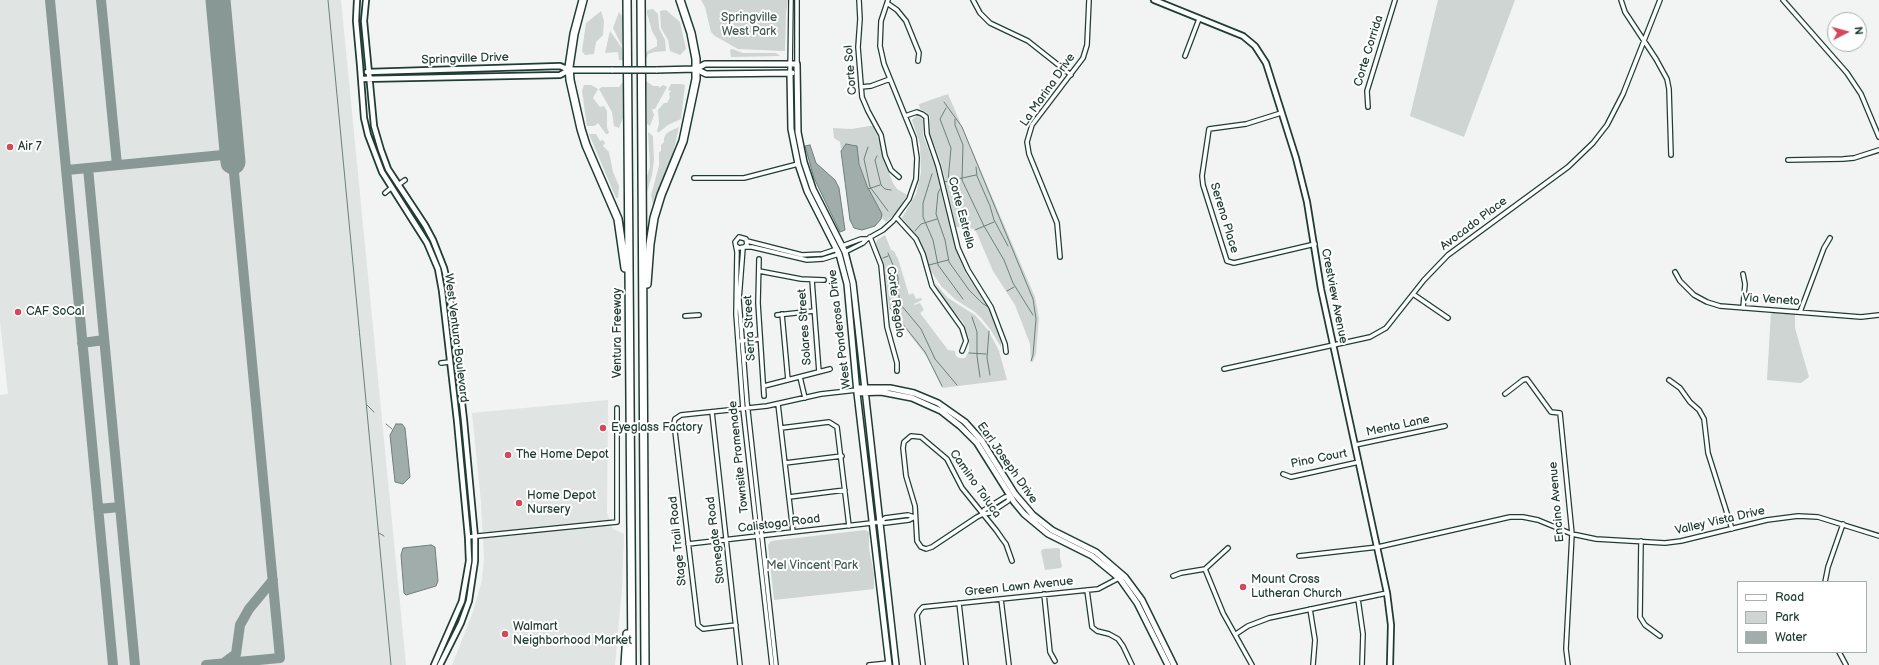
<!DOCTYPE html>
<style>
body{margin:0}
#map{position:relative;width:1879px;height:665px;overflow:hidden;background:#f2f3f3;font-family:"Balsamiq Sans",sans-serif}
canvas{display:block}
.legend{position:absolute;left:1737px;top:581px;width:130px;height:72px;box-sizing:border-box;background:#fff;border:1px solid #a5b1ae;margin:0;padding:5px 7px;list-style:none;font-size:12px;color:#1f3d34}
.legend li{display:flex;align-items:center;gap:8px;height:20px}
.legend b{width:20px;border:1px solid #a5b1ae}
.north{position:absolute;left:1827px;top:12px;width:40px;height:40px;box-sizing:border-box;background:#fff;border:1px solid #a5b1ae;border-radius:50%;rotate:84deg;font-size:11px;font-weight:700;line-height:16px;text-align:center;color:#1f3d34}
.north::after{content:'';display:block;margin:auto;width:14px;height:18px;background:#d1495b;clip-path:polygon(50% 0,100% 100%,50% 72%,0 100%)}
</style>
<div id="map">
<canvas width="1879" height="665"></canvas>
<ul class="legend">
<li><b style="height:5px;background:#fff"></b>Road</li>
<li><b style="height:11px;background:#ced5d3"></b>Park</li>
<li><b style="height:11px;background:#a1adaa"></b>Water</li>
</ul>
<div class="north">N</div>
</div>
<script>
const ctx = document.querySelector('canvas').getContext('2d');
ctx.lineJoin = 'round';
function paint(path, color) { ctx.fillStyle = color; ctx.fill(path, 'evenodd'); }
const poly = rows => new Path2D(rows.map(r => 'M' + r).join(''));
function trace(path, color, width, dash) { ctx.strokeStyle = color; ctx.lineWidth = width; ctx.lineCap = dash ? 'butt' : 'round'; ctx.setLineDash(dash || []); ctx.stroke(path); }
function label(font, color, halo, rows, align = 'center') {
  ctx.font = font + ' "Balsamiq Sans",sans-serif'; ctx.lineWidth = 4; ctx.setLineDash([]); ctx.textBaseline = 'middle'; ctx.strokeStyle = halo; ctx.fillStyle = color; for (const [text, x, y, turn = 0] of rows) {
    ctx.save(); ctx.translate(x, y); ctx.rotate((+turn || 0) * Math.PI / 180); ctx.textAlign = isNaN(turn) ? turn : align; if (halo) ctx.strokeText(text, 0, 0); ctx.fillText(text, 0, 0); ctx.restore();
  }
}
paint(poly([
 [0,0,341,0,406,665,0,665,0,395,8,394,0,321],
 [608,400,607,513,613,529,624,534,622,588,615,665,452,665,473,612,482,580,484,559,481,502,472,413]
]), '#e0e4e3');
paint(poly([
 [701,0,788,0,786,13,785,51,738,49,715,36,711,32,705,7],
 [1438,0,1515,0,1464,137,1410,116],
 [653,9,658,14,659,28,665,40,666,51,654,52,648,54,646,59,646,52,657,46,657,40,652,31,647,13,647,10],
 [666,10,680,22,686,49,680,55,670,51,668,40,661,28,660,11],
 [601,11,604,21,603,35,596,42,594,54,585,55,582,51,586,23],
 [619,12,622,16,622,46,613,28],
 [610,31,622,48,623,60,619,60,618,52,605,53],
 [732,49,743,53,776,53,780,56,731,57,730,50],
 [646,81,653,86,659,86,659,88,663,85,667,87,655,109,652,109,654,115,650,126,647,124],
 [623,82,623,118,619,128,614,126,612,112,599,89,602,87,619,87],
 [671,84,681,84,685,85,681,119,668,125,658,133,657,131,659,124,658,110,664,103,667,103,670,97,669,94,671,91,668,90],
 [584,85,591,85,598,89,593,98,600,107,604,106,607,111,607,128,609,132,608,134,606,134,598,123,594,126,587,126,582,91],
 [948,94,1035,297,1039,318,1036,353,1033,362,1031,361,1030,344,1015,305,993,271,975,229,956,227,941,163,930,133,930,117,926,112,920,109,919,104],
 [917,115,923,120,923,135,935,167,955,248,965,272,989,308,1001,342,1001,347,990,329,982,319,975,312,956,300,941,286,929,268,925,253,918,238,902,218,916,194,921,173,920,144,912,120],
 [870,126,873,126,879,140,883,158,893,183,897,189,907,195,897,212,886,222,882,218,881,213,867,186,859,164,857,147,855,145,847,144,841,149,840,142,834,138,833,128,851,129],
 [679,127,673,153,653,205,651,195,659,166,659,152,661,151,661,145,664,142,664,138,666,134,670,131],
 [648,132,653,136,654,160,652,175,647,192,647,176,650,167],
 [589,134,596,134,600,141,603,140,605,143,603,146,609,152,613,172,619,186,618,198,616,198],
 [885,235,891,250,894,251,898,259,909,295,913,293,916,299,921,298,922,300,914,304,915,305,920,303,924,310,920,313,948,350,955,351,956,356,959,358,965,358,969,351,969,338,963,322,948,305,934,282,948,298,975,315,988,330,999,351,1007,380,942,388,927,357,889,307,884,269,876,244,877,240],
 [1771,312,1795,314,1795,328,1809,377,1801,383,1767,380],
 [865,530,869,532,869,549,874,574,874,589,774,600,768,545,771,541],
 [1058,548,1060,549,1060,558,1062,566,1061,568,1045,570,1041,551,1043,549]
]), '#ced5d3');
const water = poly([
 [846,144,857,146,859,164,867,186,882,214,881,219,875,226,862,230,854,228,850,220,841,151,846,144],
 [810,145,816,163,835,180,839,188,845,230,840,232,814,178,805,146,810,145],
 [396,424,402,424,405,428,410,477,403,484,395,482,390,435,396,424],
 [431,545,435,547,438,581,436,586,406,595,404,593,401,555,403,548,431,545]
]);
paint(water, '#a1adaa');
trace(water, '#6d807b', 1);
trace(poly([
 [328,0,391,665],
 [944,102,962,127,1033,299,1036,319,1033,355,1031,361],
 [946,108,940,119,951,148,948,181],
 [955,119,955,125,963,145,962,180,984,226,1004,260,1013,283,1033,315],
 [868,147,864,159,870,187,888,211],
 [877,156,875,160,881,185,885,189,891,190],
 [976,167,977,176,990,206,994,220,1008,246],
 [932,174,923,203,923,217,933,240,938,265,963,299],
 [944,182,976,175],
 [868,189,880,185],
 [940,189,938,193,936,214,945,240,949,262,969,290,982,303,988,307],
 [975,230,994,222],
 [915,231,921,224,937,219],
 [888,253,898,277,898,292,901,305,921,329,935,359,957,385],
 [883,258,888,256],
 [929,265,948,260],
 [1007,291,1014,287],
 [890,308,925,352,942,386],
 [892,309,900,306],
 [972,317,977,332,977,356,980,377],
 [989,331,987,358,990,375],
 [969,353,986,354],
 [367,405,374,412],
 [386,424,392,429],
 [379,533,384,536]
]), '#6d807b', 1);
trace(poly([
 [50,0,113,665],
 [101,0,117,165],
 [88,168,135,665],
 [67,170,233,154],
 [82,343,104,340],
 [98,509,120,507],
 [225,662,236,654,240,625,249,609,273,580],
 [206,665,280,658,233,162]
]), '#889894', 10);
trace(poly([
 [218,0,233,162]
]), '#889894', 25);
const minor = poly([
 [859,0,860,19,858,47,862,97,868,111,881,135,885,156,891,170,899,177],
 [973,0,980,13,990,23,1028,41,1071,75],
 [1621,0,1625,12,1656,59,1667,79,1669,89,1671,155],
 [1783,0,1847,73,1861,94,1879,137],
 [887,3,897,10,906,21,919,53,918,61],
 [1185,56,1199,19],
 [797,64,797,0],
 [790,73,791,0],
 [861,87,871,86,890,79],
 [1368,107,1367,91,1395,0],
 [1281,113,1246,124,1209,129,1202,176,1203,185,1227,261,1234,263,1315,244],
 [905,116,917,112,922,114,926,117,927,134,938,166,958,248,968,270,991,307,1005,344,1006,352],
 [1788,160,1843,159,1854,158,1879,150],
 [694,178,744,178,798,164],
 [398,185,405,180],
 [385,193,391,188],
 [896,217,916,239,923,254,932,286,962,328,966,341,962,351],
 [870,237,881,265,887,327,897,363,897,371],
 [747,241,802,255,822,254,837,249],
 [736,246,739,248,744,247,747,245,746,239,739,237,735,242,737,252,736,314,743,409,772,665],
 [842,246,861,239,867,239],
 [744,247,752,247,807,260,823,259,839,254],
 [743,248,739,300,747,402,776,665],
 [845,252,863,243,867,239,883,230,893,221,909,199,916,179,917,158,914,138,884,64,880,46,881,21,888,0],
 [1060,257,1057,223,1029,154,1027,142,1032,125,1083,58,1087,45,1089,0],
 [759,259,758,303,764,396],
 [759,271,801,279,824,280],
 [1675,272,1680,281,1694,295,1707,302,1720,306,1861,317,1879,315],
 [812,280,819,372],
 [1413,294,1448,318],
 [1743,308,1745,284,1743,274],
 [1800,312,1824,248,1830,238],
 [782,314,788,380],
 [777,315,814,311],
 [685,316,699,315],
 [741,341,760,339],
 [441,363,450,362],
 [1224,369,1370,337,1386,328,1424,280,1448,255,1568,167,1593,143,1607,125,1623,94,1660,0],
 [800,377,805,398],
 [1669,380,1680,388,1690,402,1699,410,1704,419,1708,453,1732,529],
 [764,386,830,369],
 [1505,394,1523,380,1527,379,1551,412,1560,413,1572,534,1566,649,1568,665],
 [778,404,793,532],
 [712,412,740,665],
 [781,428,829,422,837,427,849,526],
 [1355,445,1445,426],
 [785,463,842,456],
 [1283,474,1291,477,1359,462],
 [1010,496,1008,501,990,513,983,514,977,517,932,547,926,549,921,547,917,541,915,506,906,476,903,448,904,442,911,436,921,437,947,459,962,488,983,514,996,530,1003,540,1006,544,1012,561],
 [789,497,845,490],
 [983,514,984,510,1005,497,1010,496],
 [880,522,885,518,908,515,914,517],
 [468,537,617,522,617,408],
 [1641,541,1640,617,1645,625,1660,636],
 [688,544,880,522,885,523,909,520,915,517],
 [1299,556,1378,547,1510,517,1523,517,1538,520,1572,534,1596,539,1665,543,1681,541,1767,520,1798,516,1818,517,1879,536],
 [1205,569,1228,548],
 [1173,576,1181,573,1205,569,1223,613,1252,665],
 [1825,582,1828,567,1843,524],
 [1087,590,1092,627,1097,631,1109,634,1118,639,1123,646,1132,665],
 [1044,594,1050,652,1055,661],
 [1001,599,1009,665],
 [1358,599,1363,634,1362,665],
 [959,603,966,665],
 [1310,609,1315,640,1313,665],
 [736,625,703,629,698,625,674,423,675,419,681,415,767,406,821,394,857,390],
 [1236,634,1248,626,1269,618,1387,593],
 [1839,652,1846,665],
 [869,665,889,663],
 [923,665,917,615,920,610,923,607,1098,589,1119,578]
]);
const tertiary = poly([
 [357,0,356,21,360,65,364,118,368,135,382,172,427,243,438,269,442,291,457,421,468,537,469,561,462,601,434,665],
 [366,0,364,21,374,126,381,150,388,169,425,225,433,240,444,268,449,289,464,420,475,537,475,561,469,601,461,623,440,665],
 [1154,0,1243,36,1255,46,1266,63,1296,158,1307,202,1321,289,1387,593,1391,625,1390,665],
 [367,72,560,66,569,70],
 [361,79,560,75,569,70]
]);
const secondary = poly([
 [696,69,705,64,797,64,798,132,804,162,813,189,845,252,853,283,896,665],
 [569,70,613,70],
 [656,70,696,69,706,74,792,73],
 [790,73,791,129,798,164,807,191,839,254,847,284,857,393,889,665],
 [857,388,890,388,914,393,938,403,965,422,982,441,1015,494,1033,515,1052,530,1096,552,1125,577,1142,600,1174,665],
 [857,393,881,392,912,398,941,411,960,426,977,443,1014,502,1024,514,1048,534,1092,556,1120,579,1137,603,1168,665]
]);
const motorway = poly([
 [583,0,574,34,569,67,570,80,581,129,586,145,618,219,625,268],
 [627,0,632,665],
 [641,0,645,665],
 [647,284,650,244,654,218,661,195,683,141,696,79,696,59,691,33,680,0],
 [625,665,627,634]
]);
trace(minor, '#1f3d34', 6);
trace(tertiary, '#1f3d34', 8);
trace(secondary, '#1f3d34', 8);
trace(motorway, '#1f3d34', 10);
trace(minor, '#fff', 3.5);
trace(tertiary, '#fff', 4.5);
trace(secondary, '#fff', 5);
trace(motorway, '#fff', 7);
const secondaryBridge = poly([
 [613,70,656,70]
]);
trace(secondaryBridge, '#1f3d34', 8, []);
trace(secondaryBridge, '#fff', 5);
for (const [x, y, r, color] of [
 [10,147,4,"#d1495b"],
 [18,312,4,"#d1495b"],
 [603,428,4,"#d1495b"],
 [508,455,4,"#d1495b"],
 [519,503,4,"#d1495b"],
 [1243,587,4,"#d1495b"],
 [505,634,4,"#d1495b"]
]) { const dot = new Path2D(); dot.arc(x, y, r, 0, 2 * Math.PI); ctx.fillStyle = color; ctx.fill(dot); trace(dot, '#fff', 1.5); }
label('12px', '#425b54', '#fff', [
 ["Springville",749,18],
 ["West Park",749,32],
 ["Mel Vincent Park",812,566]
]);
label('12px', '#1f3d34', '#fff', [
 ["Corte Corrida",1369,51,-73],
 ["Springville Drive",465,59,-2],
 ["Corte Sol",851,70,-95],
 ["La Marina Drive",1048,90,-55],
 ["Corte Estrella",961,213,75],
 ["Sereno Place",1224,218,73],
 ["Avocado Place",1474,224,-37],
 ["Crestview Avenue",1334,296,79],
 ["Via Veneto",1771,300,4],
 ["Corte Regalo",895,302,82],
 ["Solares Street",805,327,-94],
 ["Serra Street",750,328,-93],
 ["West Ponderosa Drive",840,329,-97],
 ["Ventura Freeway",618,333,-90],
 ["West Ventura Boulevard",456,338,83],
 ["Menta Lane",1398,426,-12],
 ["Townsite Promenade",739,457,-96],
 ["Pino Court",1319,459,-11],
 ["Earl Joseph Drive",1007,463,55],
 ["Camino Toluca",975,484,55],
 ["Encino Avenue",1557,502,-95],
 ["Valley Vista Drive",1720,521,-13],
 ["Calistoga Road",779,524,-7],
 ["Stonegate Road",716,540,-97],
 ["Stage Trail Road",678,541,-96],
 ["Green Lawn Avenue",1019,587,-6]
]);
label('12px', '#1f3d34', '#fff', [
 ["Air 7",18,147],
 ["CAF SoCal",26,312],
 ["Eyeglass Factory",611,428],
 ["The Home Depot",516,455],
 ["Home Depot",527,496],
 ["Nursery",527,510],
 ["Mount Cross",1251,580],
 ["Lutheran Church",1251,594],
 ["Walmart",513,627],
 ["Neighborhood Market",513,641]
], 'left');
</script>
